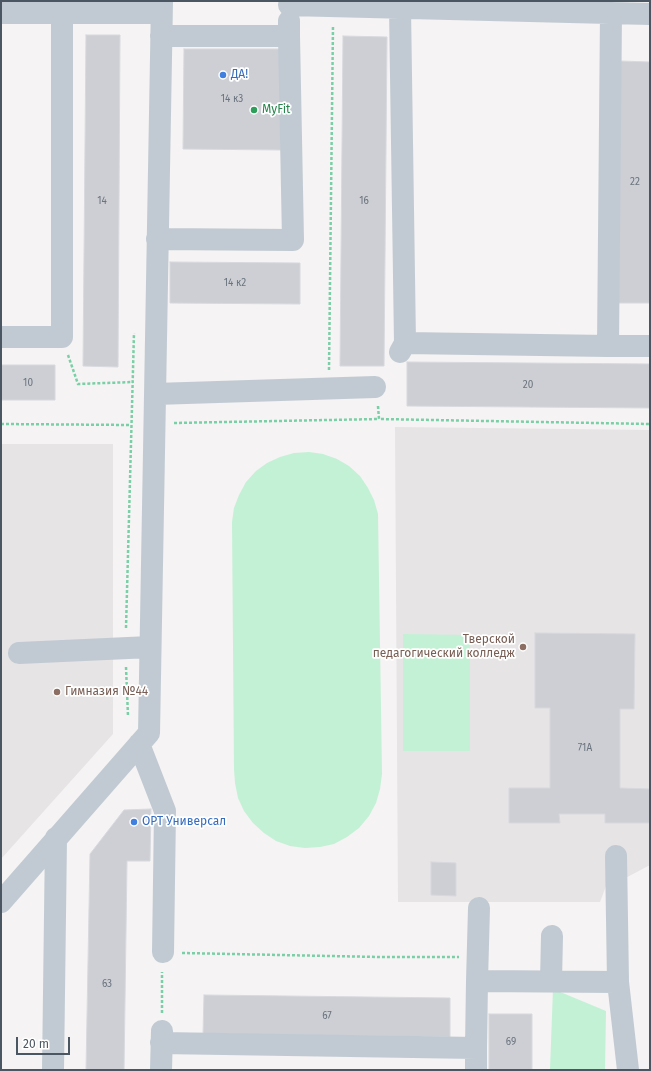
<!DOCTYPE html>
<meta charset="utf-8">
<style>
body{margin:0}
#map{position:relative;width:651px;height:1071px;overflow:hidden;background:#f5f3f3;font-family:"Fira Sans",sans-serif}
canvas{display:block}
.frame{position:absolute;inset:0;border:2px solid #4a5661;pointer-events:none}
.scale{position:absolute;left:16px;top:1037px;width:54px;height:18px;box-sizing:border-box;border:2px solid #4a5661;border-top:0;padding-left:5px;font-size:12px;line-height:14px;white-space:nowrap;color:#4a5661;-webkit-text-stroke:3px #fff;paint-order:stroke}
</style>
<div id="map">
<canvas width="651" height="1071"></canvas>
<div class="frame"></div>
<div class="scale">20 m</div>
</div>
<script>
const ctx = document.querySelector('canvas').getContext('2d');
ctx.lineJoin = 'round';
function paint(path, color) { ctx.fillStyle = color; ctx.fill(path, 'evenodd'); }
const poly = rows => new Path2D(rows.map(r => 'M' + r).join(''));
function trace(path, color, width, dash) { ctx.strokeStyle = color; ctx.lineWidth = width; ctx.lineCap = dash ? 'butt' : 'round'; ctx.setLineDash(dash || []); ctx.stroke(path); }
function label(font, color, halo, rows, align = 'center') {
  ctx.font = font + ' "Fira Sans",sans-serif'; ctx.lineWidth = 3.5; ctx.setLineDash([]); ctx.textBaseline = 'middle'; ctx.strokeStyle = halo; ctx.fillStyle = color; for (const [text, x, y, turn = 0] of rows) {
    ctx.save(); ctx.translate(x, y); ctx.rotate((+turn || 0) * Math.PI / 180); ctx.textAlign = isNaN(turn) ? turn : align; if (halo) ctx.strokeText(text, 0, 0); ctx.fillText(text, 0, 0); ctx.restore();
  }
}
paint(poly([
 [395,427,650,430,650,865,616,883,606,886,600,902,398,902],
 [1,444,113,444,113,734,1,859]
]), '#e6e4e5');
paint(poly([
 [309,452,323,454,337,459,349,466,360,476,368,488,374,500,378,514,382,774,380,789,376,803,369,816,359,828,347,837,334,844,320,847,305,848,290,846,276,841,264,833,253,823,244,811,238,798,235,783,234,769,232,522,234,508,239,495,246,482,256,471,267,463,280,457,294,453],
 [403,634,470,635,470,751,403,751],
 [553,989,606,1011,605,1070,550,1070]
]), '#c3f1d5');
const building = poly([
 [86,35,120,35,118,367,83,366,86,35],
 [343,36,387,37,384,366,340,366,343,36],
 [184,49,281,49,281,150,183,149,184,49],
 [620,61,650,62,650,303,618,303,620,61],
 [170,262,300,263,300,304,170,303,170,262],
 [407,362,650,364,650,408,407,406,407,362],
 [1,365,55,365,55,400,1,400,1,365],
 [535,633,635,634,634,709,620,709,620,788,650,789,650,823,605,823,605,814,559,814,560,823,509,823,509,788,550,788,550,708,535,708,535,633],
 [151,809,150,861,127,861,124,1070,86,1070,90,854,124,810,151,809],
 [431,862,456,863,456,896,431,895,431,862],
 [204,995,450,998,450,1037,203,1034,204,995],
 [489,1014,532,1014,532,1070,489,1070,489,1014]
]);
paint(building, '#cdcfd5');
trace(building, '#d7d9de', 1);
trace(poly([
 [68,355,78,384,133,382],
 [329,370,333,25],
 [378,406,379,419,650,424],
 [174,423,379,419],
 [1,424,131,425],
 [126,628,134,333],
 [126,667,128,716],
 [182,953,379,957,459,957],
 [162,1013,162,972]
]), '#7ad0a6', 2.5, [3, 2]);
trace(poly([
 [289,5,650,14],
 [400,8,405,343,400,352],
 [1,13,161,13],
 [161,36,289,36,289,21],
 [157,239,293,240,289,36],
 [1,337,62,337,62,13],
 [405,343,608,346,611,13],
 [608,346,650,346],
 [155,394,375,387],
 [19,653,150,647],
 [139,744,165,811,163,952],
 [616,856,618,982,628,1070],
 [1,902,149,733,162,1],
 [477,981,479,908],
 [551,981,552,936],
 [161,1043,476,1048,476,1070],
 [476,1048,477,981,618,982],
 [53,1070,56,838],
 [161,1070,162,1031]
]), '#c1cad2', 22);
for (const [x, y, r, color] of [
 [223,75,4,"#3f7fe0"],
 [254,110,4,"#2e9e5b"],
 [523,647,4,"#8d6e63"],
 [57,692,4,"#8d6e63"],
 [134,822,4,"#3f7fe0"]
]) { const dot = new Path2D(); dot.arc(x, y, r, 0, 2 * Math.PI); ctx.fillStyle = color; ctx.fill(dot); trace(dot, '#fff', 1.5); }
label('10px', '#6b747e', null, [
 ["14 к3",232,99],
 ["22",635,182],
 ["14",102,201],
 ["16",364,201],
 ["14 к2",235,283],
 ["10",28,383],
 ["20",528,385],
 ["71А",585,748],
 ["63",107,984],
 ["67",327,1016],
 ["69",511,1042]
]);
label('12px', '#366cbe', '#fff', [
 ["ДА!",231,75],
 ["ОРТ Универсал",142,822]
], 'left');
label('12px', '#27864d', '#fff', [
 ["MyFit",262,110]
], 'left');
label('12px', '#785e54', '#fff', [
 ["Тверской",515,640],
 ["педагогический колледж",515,654],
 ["Гимназия №44",65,692,"left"]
], 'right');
</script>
